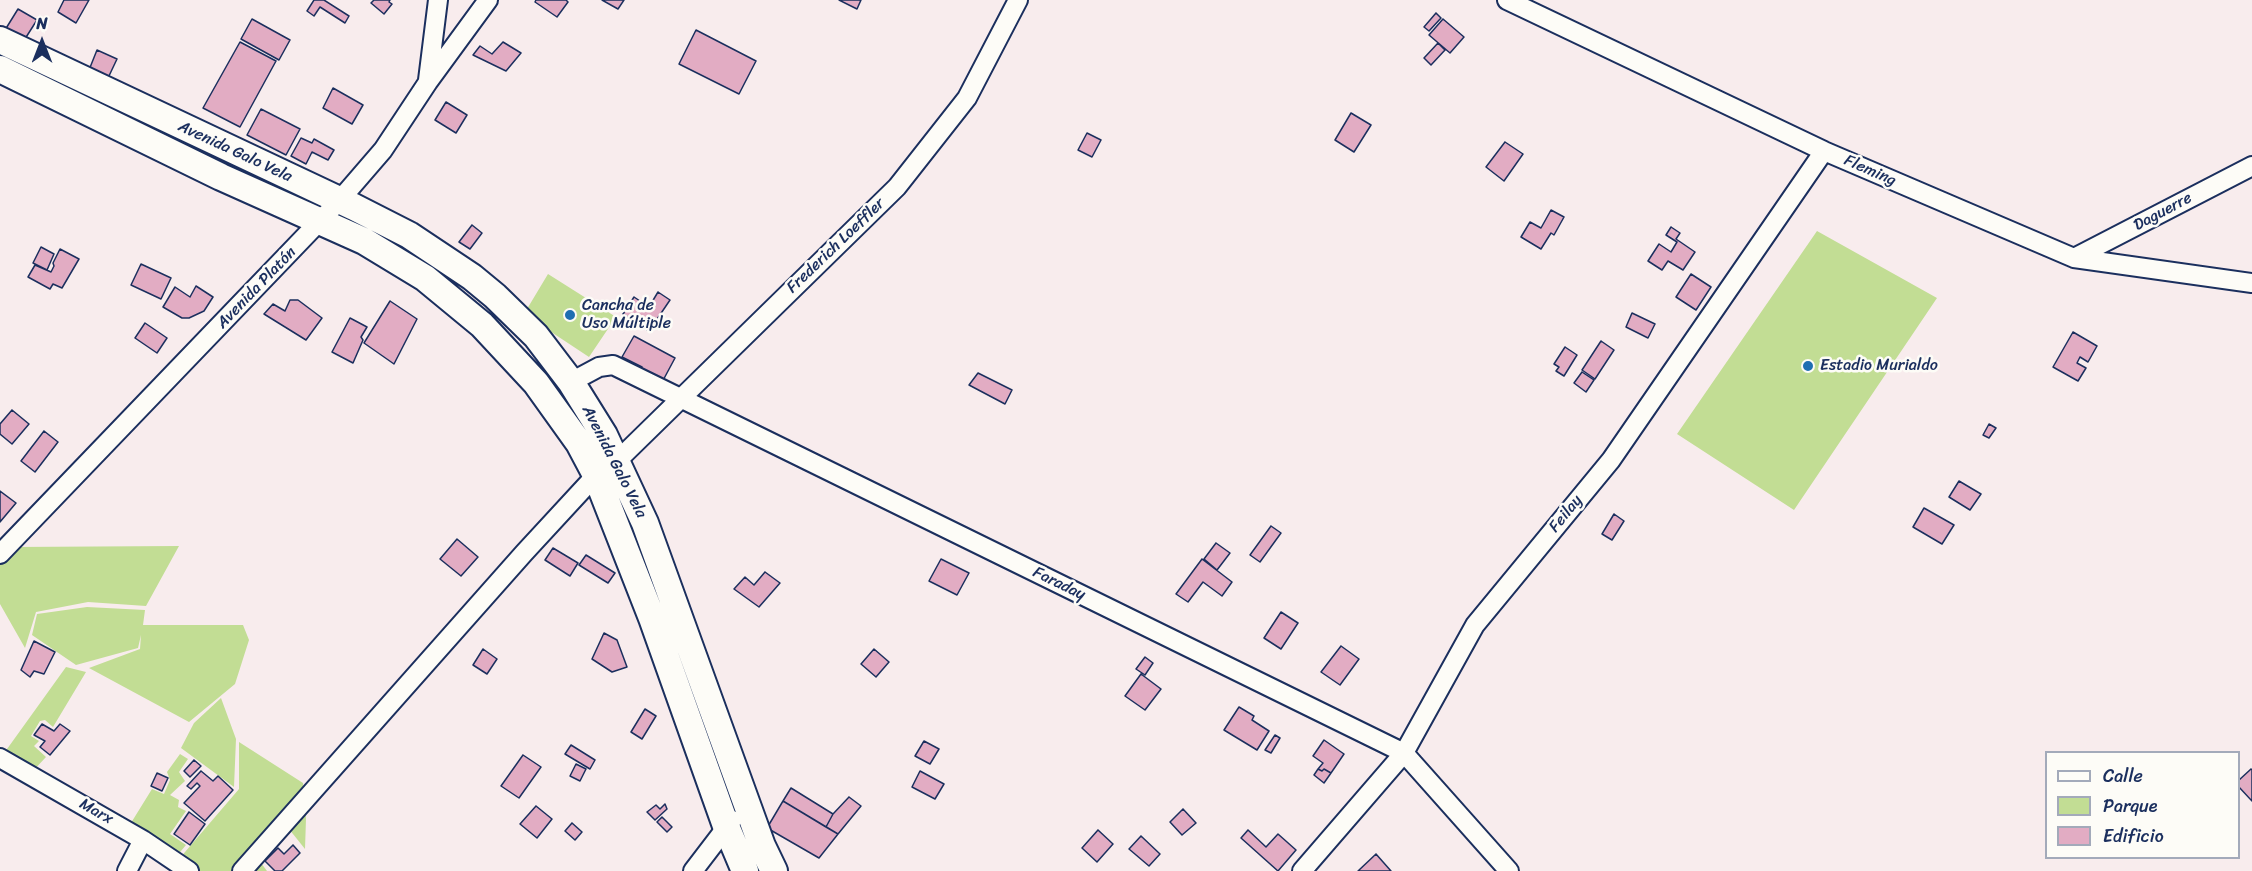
<!DOCTYPE html>
<meta charset="utf-8">
<style>
body{margin:0}
#map{position:relative;width:2252px;height:871px;overflow:hidden;background:#f8eced;font-family:Sriracha,sans-serif}
canvas{display:block}
.legend{position:absolute;left:2045px;top:751px;width:195px;height:108px;box-sizing:border-box;background:#fdfcf7;border:2px solid #a3aaba;margin:0;padding:8px 10px;list-style:none;font-size:18px;color:#1b2f5e}
.legend li{display:flex;align-items:center;gap:12px;height:30px}
.legend b{width:30px;border:2px solid #a3aaba}
.north{position:absolute;left:12px;top:12px;width:60px;height:60px;-webkit-text-stroke:4px #fdfcf7;paint-order:stroke;rotate:0deg;font-size:16px;font-weight:700;line-height:24px;text-align:center;color:#1b2f5e}
.north::after{content:'';display:block;margin:auto;width:21px;height:27px;background:#1b2f5e;clip-path:polygon(50% 0,100% 100%,50% 72%,0 100%)}
</style>
<div id="map">
<canvas width="2252" height="871"></canvas>
<ul class="legend">
<li><b style="height:8px;background:#fdfcf7"></b>Calle</li>
<li><b style="height:16px;background:#c2dd94"></b>Parque</li>
<li><b style="height:16px;background:#e2acc3"></b>Edificio</li>
</ul>
<div class="north">N</div>
</div>
<script>
const ctx = document.querySelector('canvas').getContext('2d');
ctx.lineJoin = 'round';
function paint(path, color) { ctx.fillStyle = color; ctx.fill(path, 'evenodd'); }
const poly = rows => new Path2D(rows.map(r => 'M' + r).join(''));
function trace(path, color, width, dash) { ctx.strokeStyle = color; ctx.lineWidth = width; ctx.lineCap = dash ? 'butt' : 'round'; ctx.setLineDash(dash || []); ctx.stroke(path); }
function label(font, color, halo, rows, align = 'center') {
  ctx.font = font + ' Sriracha,sans-serif'; ctx.lineWidth = 5; ctx.setLineDash([]); ctx.textBaseline = 'middle'; ctx.strokeStyle = halo; ctx.fillStyle = color; for (const [text, x, y, turn = 0] of rows) {
    ctx.save(); ctx.translate(x, y); ctx.rotate((+turn || 0) * Math.PI / 180); ctx.textAlign = isNaN(turn) ? turn : align; if (halo) ctx.strokeText(text, 0, 0); ctx.fillText(text, 0, 0); ctx.restore();
  }
}
paint(poly([
 [1817,231,1937,298,1794,510,1677,434],
 [548,274,616,317,589,357,524,314],
 [179,546,146,606,88,602,36,612,25,648,0,604,0,563,13,547],
 [87,607,145,610,143,625,243,625,249,640,235,684,189,722,89,668,140,649,141,635,138,648,76,665,32,635,37,614],
 [66,667,86,672,53,727,45,720,40,721,31,736,39,741,34,746,46,757,32,772,2,756],
 [221,698,236,739,234,787,181,748,194,723],
 [239,742,303,783,306,819,305,849,285,824,255,855,267,871,194,871,179,859,239,789],
 [180,754,188,759,179,772,185,781,170,795,179,800,178,807,186,811,170,834,186,845,171,863,126,831,152,789,164,794,170,780,167,772]
]), '#c2dd94');
const building = poly([
 [64,0,89,0,76,23,58,12,64,0],
 [314,0,324,0,349,16,345,23,320,7,314,16,307,11,314,0],
 [374,0,390,0,389,2,392,4,384,14,371,3,374,0],
 [536,0,566,0,568,2,557,17,535,2,536,0],
 [602,0,624,0,618,9,602,0],
 [839,0,861,0,857,9,839,0],
 [18,9,37,20,23,42,5,30,18,9],
 [1436,13,1441,18,1429,31,1424,27,1436,13],
 [252,19,290,40,279,60,241,39,252,19],
 [1443,19,1464,37,1450,53,1429,35,1443,19],
 [696,30,756,61,739,94,679,64,696,30],
 [240,42,276,61,240,127,203,108,240,42],
 [503,42,521,53,506,71,473,55,480,46,492,54,503,42],
 [1438,43,1445,50,1431,65,1424,58,1438,43],
 [97,50,117,59,108,78,89,70,97,50],
 [333,88,363,105,352,124,323,108,333,88],
 [446,102,467,115,456,133,435,120,446,102],
 [261,109,300,129,286,155,247,135,261,109],
 [1351,113,1371,125,1354,152,1335,140,1351,113],
 [1087,133,1101,140,1092,157,1078,150,1087,133],
 [301,138,312,143,314,139,334,150,328,160,312,152,306,164,291,156,301,138],
 [1505,142,1523,154,1504,181,1486,167,1505,142],
 [1551,210,1564,217,1554,235,1551,233,1541,249,1521,237,1530,222,1541,228,1551,210],
 [472,225,482,233,470,249,459,242,472,225],
 [1671,227,1680,233,1676,239,1695,252,1683,270,1668,261,1662,270,1648,261,1659,244,1671,252,1677,242,1666,235,1671,227],
 [41,247,54,254,47,270,33,263,41,247],
 [60,249,79,259,62,288,53,284,50,289,28,277,35,265,51,272,54,266,53,263,60,249],
 [141,264,171,278,161,299,131,285,141,264],
 [1691,274,1711,287,1696,310,1676,297,1691,274],
 [196,286,213,297,204,311,189,318,182,318,163,307,175,287,190,297,196,286],
 [658,292,670,300,649,331,623,314,634,297,649,307,658,292],
 [290,300,298,300,322,318,306,340,264,314,273,304,285,311,290,300],
 [390,301,417,319,394,364,364,343,390,301],
 [1632,313,1655,324,1648,338,1626,327,1632,313],
 [350,318,367,327,361,337,363,340,353,363,332,352,350,318],
 [145,323,167,338,157,353,135,338,145,323],
 [2073,332,2097,346,2088,362,2080,357,2077,363,2086,368,2078,381,2053,367,2073,332],
 [634,336,675,358,660,386,638,374,642,367,622,357,634,336],
 [1601,341,1614,350,1595,379,1582,370,1601,341],
 [1565,347,1577,355,1564,376,1556,371,1559,367,1554,364,1565,347],
 [1582,372,1594,380,1586,392,1574,383,1582,372],
 [978,373,1012,390,1005,404,969,385,978,373],
 [12,410,29,424,12,444,0,434,0,424,12,410],
 [1989,424,1996,428,1989,438,1983,435,1989,424],
 [44,431,58,442,35,472,21,461,44,431],
 [1959,481,1981,494,1970,510,1949,497,1959,481],
 [0,491,16,503,0,522,0,491],
 [1924,508,1954,525,1942,544,1913,527,1924,508],
 [1614,514,1624,521,1612,540,1602,534,1614,514],
 [1271,526,1281,533,1260,562,1250,555,1271,526],
 [457,539,478,557,461,576,440,559,457,539],
 [1216,543,1230,553,1217,570,1204,559,1216,543],
 [553,548,578,563,570,576,545,560,553,548],
 [586,555,615,573,608,583,579,565,586,555],
 [941,559,969,573,957,595,929,581,941,559],
 [1202,559,1232,582,1222,596,1203,582,1188,602,1176,594,1202,559],
 [765,572,780,583,759,607,734,589,745,577,754,585,765,572],
 [1281,612,1298,623,1281,649,1264,638,1281,612],
 [604,633,617,640,627,667,612,672,592,659,604,633],
 [34,641,55,652,44,674,34,671,30,677,21,670,34,641],
 [1341,646,1359,659,1340,685,1321,672,1341,646],
 [483,649,497,659,487,674,473,665,483,649],
 [874,649,889,662,876,677,861,664,874,649],
 [1145,657,1153,663,1145,675,1136,669,1145,657],
 [1141,674,1161,689,1145,710,1125,696,1141,674],
 [1239,707,1254,716,1252,720,1269,731,1257,750,1224,730,1239,707],
 [645,709,656,716,642,739,631,732,645,709],
 [42,724,54,731,60,724,70,731,50,755,40,747,45,741,34,735,42,724],
 [1275,735,1280,738,1271,753,1265,750,1275,735],
 [1324,740,1344,754,1331,773,1324,769,1322,771,1318,769,1323,763,1313,756,1324,740],
 [924,741,939,749,930,764,915,756,924,741],
 [571,745,595,760,590,769,565,754,571,745],
 [523,755,541,767,519,798,501,786,523,755],
 [194,760,201,766,190,777,184,771,194,760],
 [576,764,586,769,580,781,570,776,576,764],
 [1318,769,1322,771,1324,769,1331,773,1324,783,1314,775,1318,769],
 [2251,769,2252,770,2252,801,2238,786,2238,781,2251,769],
 [201,771,213,781,218,776,233,790,205,821,184,803,200,786,197,783,191,789,187,786,201,771],
 [920,771,944,784,935,799,912,787,920,771],
 [157,773,168,778,162,791,151,786,157,773],
 [791,788,833,814,826,827,783,801,791,788],
 [849,797,861,806,838,834,826,827,833,814,849,797],
 [783,801,838,834,819,858,767,828,783,801],
 [665,804,667,809,655,820,647,812,656,805,660,809,665,804],
 [536,806,552,819,537,838,520,824,536,806],
 [1183,809,1196,823,1182,835,1170,822,1183,809],
 [189,812,205,824,190,845,174,834,189,812],
 [662,817,672,827,667,832,657,822,662,817],
 [572,823,582,832,575,840,565,831,572,823],
 [1098,830,1113,844,1097,862,1082,848,1098,830],
 [1248,830,1266,847,1278,834,1296,850,1278,871,1241,838,1248,830],
 [1141,836,1160,854,1149,866,1129,849,1141,836],
 [293,845,300,853,282,871,275,871,265,861,278,848,284,854,293,845],
 [1376,854,1391,871,1358,871,1376,854]
]);
paint(building, '#e2acc3');
trace(building, '#1b2f5e', 1.5);
const minor = poly([
 [1507,0,1824,151,2074,258,2252,283],
 [428,80,438,0],
 [2074,258,2252,166],
 [571,382,599,367,613,365,1404,753,1509,871],
 [616,462,897,187,967,98,1018,0],
 [0,554,339,201,383,150,428,82,488,0],
 [0,758,143,840,189,871],
 [127,871,143,840],
 [242,871,524,553,596,475],
 [693,871,732,820],
 [1302,871,1404,753,1475,625,1611,460,1824,151]
]);
const secondary = poly([
 [0,40,354,207,409,235,472,277,495,296,536,336,571,382,604,435,645,523,762,846,774,871],
 [0,69,221,177,364,241,425,278,482,325,536,383,579,443,596,475,652,618,726,826,745,871]
]);
trace(minor, '#1b2f5e', 22);
trace(secondary, '#1b2f5e', 30);
trace(minor, '#fdfcf7', 18);
trace(secondary, '#fdfcf7', 26);
for (const [x, y, r, color] of [
 [570,315,6,"#1f6fb2"],
 [1808,366,6,"#1f6fb2"]
]) { const dot = new Path2D(); dot.arc(x, y, r, 0, 2 * Math.PI); ctx.fillStyle = color; ctx.fill(dot); trace(dot, '#fdfcf7', 2); }
label('16px', '#1b2f5e', '#fdfcf7', [
 ["Avenida Galo Vela",235,152,25],
 ["Fleming",1870,171,24],
 ["Daguerre",2163,212,-28],
 ["Frederich Loeffler",836,246,-44],
 ["Avenida Platón",257,288,-46],
 ["Avenida Galo Vela",614,462,63],
 ["Feilay",1566,514,-51],
 ["Faraday",1059,584,26],
 ["Marx",96,812,30]
]);
label('16px', '#1b2f5e', '#fdfcf7', [
 ["Cancha de",582,306],
 ["Uso Múltiple",582,324],
 ["Estadio Murialdo",1820,366]
], 'left');
</script>
